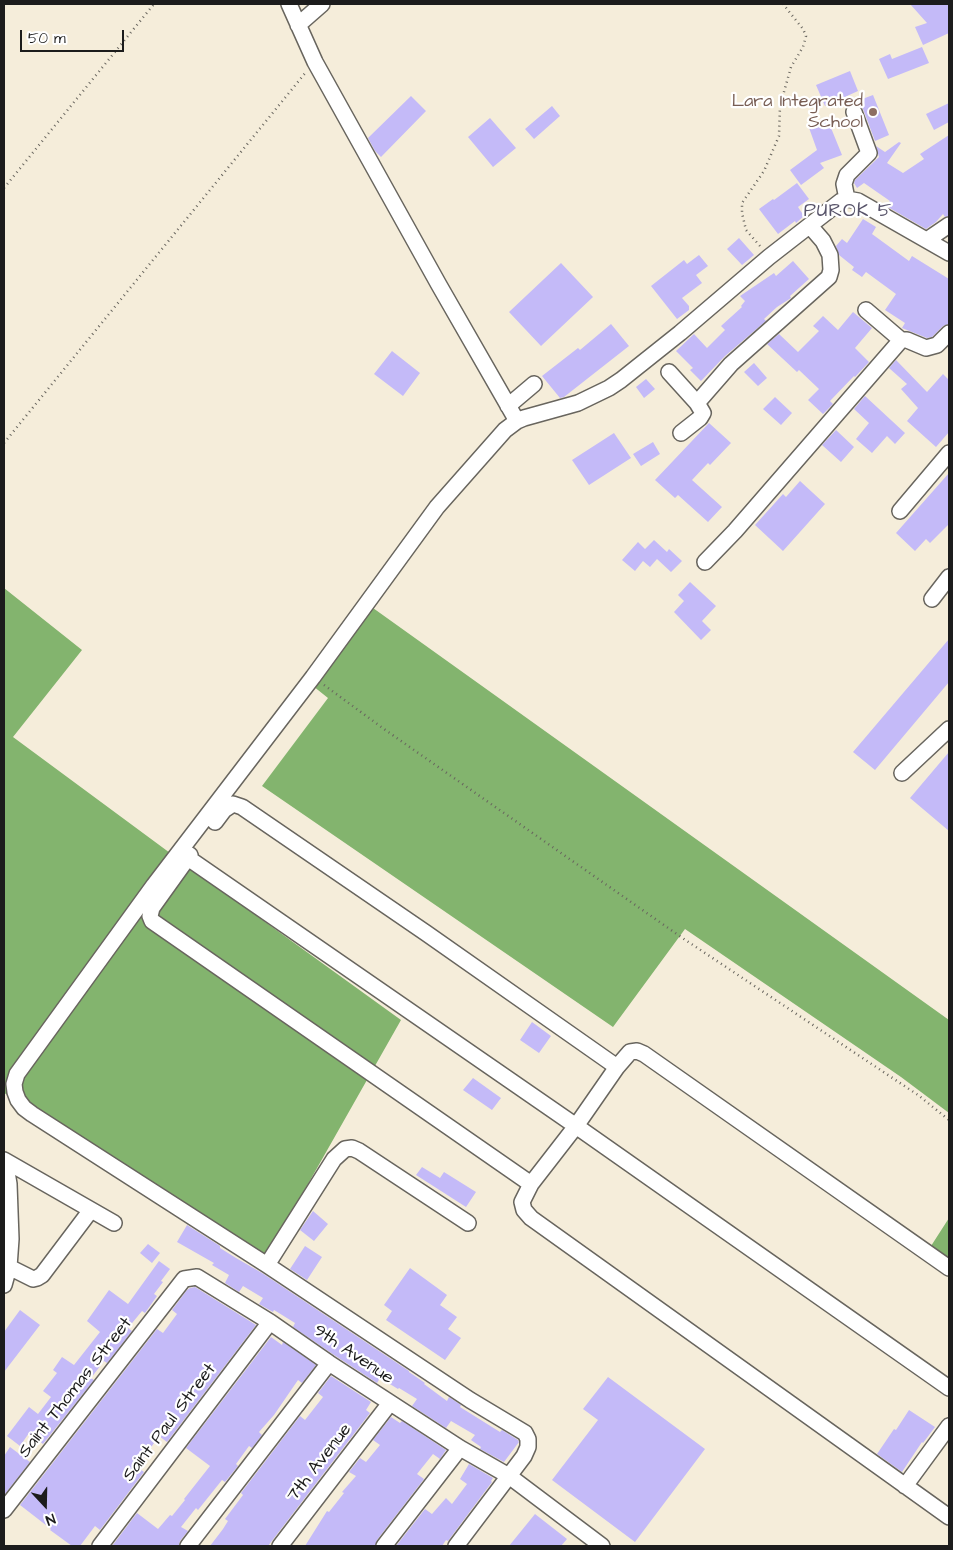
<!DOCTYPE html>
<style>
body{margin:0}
#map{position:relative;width:953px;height:1550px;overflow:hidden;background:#f5edda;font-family:"Architects Daughter",sans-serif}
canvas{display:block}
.frame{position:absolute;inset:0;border:5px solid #1c1c1c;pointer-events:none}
.north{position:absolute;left:20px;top:1480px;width:50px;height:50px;-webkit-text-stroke:4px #fff;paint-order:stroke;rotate:159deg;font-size:14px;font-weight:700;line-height:20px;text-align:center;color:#1c1c1c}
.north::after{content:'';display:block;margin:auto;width:18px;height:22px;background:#1c1c1c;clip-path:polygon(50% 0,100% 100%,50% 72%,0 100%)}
.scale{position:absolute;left:20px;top:30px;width:104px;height:22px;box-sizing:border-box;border:2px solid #1c1c1c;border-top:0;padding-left:6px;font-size:15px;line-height:18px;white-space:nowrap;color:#1c1c1c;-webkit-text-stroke:4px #fff;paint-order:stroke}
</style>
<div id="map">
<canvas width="953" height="1550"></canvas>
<div class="frame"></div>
<div class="north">N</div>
<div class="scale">50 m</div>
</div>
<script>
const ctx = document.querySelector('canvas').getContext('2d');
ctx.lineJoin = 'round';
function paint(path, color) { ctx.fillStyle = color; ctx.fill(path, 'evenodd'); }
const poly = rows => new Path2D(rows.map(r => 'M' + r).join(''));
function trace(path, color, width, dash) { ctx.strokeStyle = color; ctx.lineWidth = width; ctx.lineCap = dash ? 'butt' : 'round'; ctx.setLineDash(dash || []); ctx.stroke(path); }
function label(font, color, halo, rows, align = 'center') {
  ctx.font = font + ' "Architects Daughter",sans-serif'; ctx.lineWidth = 4.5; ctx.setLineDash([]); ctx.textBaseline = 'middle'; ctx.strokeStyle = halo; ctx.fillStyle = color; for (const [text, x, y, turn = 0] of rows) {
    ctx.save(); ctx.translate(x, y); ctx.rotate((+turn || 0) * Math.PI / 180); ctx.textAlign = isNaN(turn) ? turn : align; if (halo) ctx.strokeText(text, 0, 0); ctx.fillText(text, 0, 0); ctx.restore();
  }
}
paint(poly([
 [4,588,82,650,13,737,189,867,401,1020,266,1258,35,1109,4,1093],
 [373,608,949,1020,949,1113,901,1077,685,929,613,1027,262,786,328,698,313,686],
 [949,1218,949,1259,931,1246]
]), '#83b46e');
paint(poly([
 [910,4,949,4,949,33,923,45,915,27,927,23],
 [922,47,929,63,888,79,879,59,890,54,892,59],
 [850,71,858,91,825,106,816,85],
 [873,95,889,135,875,141,863,109,857,101],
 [411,96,426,111,381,157,375,151,368,138],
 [949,103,949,122,934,130,926,114],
 [552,106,560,116,534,139,525,129],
 [490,118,516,148,493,167,468,137],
 [827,118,842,155,820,163,824,168,801,185,790,170,817,150,808,125],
 [949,135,949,216,945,217,943,214,936,222,926,229,886,206,890,201,864,183,857,188,854,183,855,180,879,157,876,146,885,152,899,142,901,143,887,163,903,173,924,159,920,154],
 [797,183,809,199,798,207,804,216,796,223,795,221,778,234,759,209,773,199,774,200],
 [863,219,876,227,872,234,909,261,912,256,949,279,949,324,943,326,932,337,927,338,902,328,905,323,885,310,896,294,866,272,862,277,852,270,854,267,839,255,836,246,842,239,847,243],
 [739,238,754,255,742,265,727,249],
 [699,255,708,266,696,275,702,283,682,298,689,306,689,310,677,319,651,286,684,260,687,264],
 [793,261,809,279,790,296,791,298,777,307,764,319,766,321,725,356,701,381,690,370,693,368,676,351,694,334,707,348,725,330,721,326,742,307,741,306,745,301,740,296,774,273,776,276],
 [561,263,593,297,541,346,509,312],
 [853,312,872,328,855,348,869,362,855,377,854,376,830,401,833,404,823,414,808,400,819,389,799,370,797,372,767,344,779,334,798,352,819,331,813,326,823,316,838,330],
 [611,324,629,346,564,397,560,398,542,376,578,348,580,350],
 [392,351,420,373,403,396,374,374],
 [896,360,927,392,943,374,949,380,949,432,936,447,907,421,918,408,901,389,907,384,889,368],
 [754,363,767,378,758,386,744,372],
 [646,379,655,389,644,398,636,387],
 [865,396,905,433,895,444,887,436,872,453,856,439,869,423,854,409],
 [775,397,792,413,781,425,763,409],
 [709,423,731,443,710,465,708,463,692,480,722,507,708,522,678,495,675,498,655,480],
 [836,430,854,447,841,462,822,445],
 [614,433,631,458,589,485,572,460],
 [653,442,660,454,641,466,633,454],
 [949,473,949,524,930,543,926,539,915,551,896,533],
 [800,481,825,504,783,551,755,525,783,494,786,497],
 [654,540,667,552,669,549,682,561,671,572,657,559,650,567,643,561,635,571,622,560,638,542,645,549],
 [690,582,716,606,702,621,711,630,701,640,674,612,684,601,678,595],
 [949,639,949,682,875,770,853,752],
 [949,752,949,831,910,798],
 [532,1022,551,1036,539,1053,520,1040],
 [473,1078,501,1098,492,1110,463,1090],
 [422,1167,440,1178,444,1172,476,1192,466,1207,416,1175],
 [313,1211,328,1224,314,1241,300,1230],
 [187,1225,220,1246,220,1248,236,1258,262,1273,409,1371,409,1372,425,1383,424,1384,447,1401,449,1397,461,1405,460,1407,500,1432,502,1430,518,1440,519,1442,504,1462,480,1449,481,1447,471,1440,475,1435,451,1421,446,1428,412,1406,417,1399,399,1388,398,1389,380,1378,377,1383,334,1355,293,1327,295,1323,274,1310,273,1312,259,1304,263,1298,243,1286,239,1292,225,1283,229,1275,212,1265,214,1263,177,1242],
 [148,1244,160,1253,152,1263,140,1253],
 [305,1246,322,1257,307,1280,290,1269],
 [159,1261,170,1269,161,1281,163,1282,154,1294,157,1296,145,1313,142,1311,128,1328,132,1331,107,1363,104,1361,91,1378,94,1380,43,1444,29,1433,20,1446,7,1436,29,1407,38,1414,51,1397,43,1391,57,1373,53,1370,62,1357,74,1365,100,1332,87,1321,109,1290,128,1304],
 [410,1268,447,1295,440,1305,457,1317,448,1329,461,1338,445,1360,386,1320,392,1311,384,1305],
 [195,1287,256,1325,167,1442,159,1436,137,1467,144,1472,100,1530,95,1526,80,1546,72,1546,50,1530,51,1529,20,1505,157,1329,163,1333,177,1314,172,1310,187,1290,190,1288],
 [20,1310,40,1325,4,1372,4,1332],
 [271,1337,282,1345,283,1342,316,1365,302,1383,298,1380,274,1415,259,1432,262,1435,252,1448,249,1446,236,1464,238,1466,225,1482,222,1480,198,1510,196,1508,181,1527,188,1531,180,1541,179,1546,112,1546,137,1513,158,1529,170,1515,172,1516,185,1500,184,1499,210,1466,186,1448],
 [331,1376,371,1402,366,1410,370,1413,268,1546,210,1546,223,1529,228,1521,225,1519,243,1495,241,1493,300,1416,305,1420,323,1397,318,1393],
 [608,1377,705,1449,635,1542,552,1480,598,1420,583,1409],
 [909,1410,935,1427,923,1443,922,1442,902,1472,877,1454,894,1429,896,1430],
 [391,1417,400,1423,402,1421,446,1450,440,1459,433,1454,417,1474,424,1479,377,1540,375,1546,305,1546,327,1511,329,1512,344,1493,342,1492,356,1476,349,1472,360,1458,366,1462,380,1445,373,1440],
 [10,1447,30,1462,5,1494,4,1493,4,1456],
 [469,1464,493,1478,491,1481,492,1482,448,1541,446,1540,442,1546,396,1546,425,1509,432,1514,446,1498,452,1504,467,1484,460,1479],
 [535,1514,567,1539,561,1546,509,1546]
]), '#c4baf8');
const minor = poly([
 [289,4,315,62,439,285,517,421],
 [298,25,322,4],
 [847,199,844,184,847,175,869,153,854,112],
 [927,240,949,225],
 [866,310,901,340],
 [669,372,697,403,703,413,700,418,681,433],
 [697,403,731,364,829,277,831,270,830,255,823,241,810,226],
 [508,406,534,384],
 [900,511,949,453],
 [705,562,735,531,901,340,907,340,926,348,937,345,949,333],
 [932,599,949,577],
 [902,773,949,729],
 [215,822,224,810,233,804,242,807,426,933,617,1067,630,1052,637,1051,644,1054,949,1268],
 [190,855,152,908,150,916,152,921,531,1184,522,1202,524,1210,531,1218,949,1517],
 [188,858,576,1126,949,1388],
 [4,1160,114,1223],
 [4,1164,7,1172,9,1184,11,1239,9,1267,4,1285],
 [531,1184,576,1126,617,1067],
 [267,1265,334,1159,345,1149,352,1148,359,1151,468,1223],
 [9,1267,33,1279,37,1278,42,1275,91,1210],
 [905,1486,949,1426],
 [4,1510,184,1279,197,1277,270,1322,329,1363,460,1448,509,1476,602,1546],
 [100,1546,270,1322],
 [188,1546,329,1363],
 [280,1546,390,1403],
 [384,1546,460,1448],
 [456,1546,524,1456,528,1447,528,1439,525,1433,470,1400,267,1265,32,1114,24,1108,18,1100,15,1092,14,1084,17,1074,154,885,313,677,437,507,505,430,517,421,524,418,578,403,609,388,621,380,680,333,769,257,841,201,847,199,858,201,949,253]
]);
trace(minor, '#68655e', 18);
trace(poly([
 [4,188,154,4],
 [760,246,746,230,742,213,742,203,764,171,779,136,780,106,791,67,803,47,806,36,803,29,783,4],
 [4,443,306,72],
 [324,685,384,729,681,937,918,1095,949,1120]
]), '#68655e', 2.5, [1, 4]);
trace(minor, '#fff', 15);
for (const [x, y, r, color] of [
 [873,112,5,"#8d6e63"]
]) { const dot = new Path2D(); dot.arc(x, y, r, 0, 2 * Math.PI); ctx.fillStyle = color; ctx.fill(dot); trace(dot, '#fff', 2); }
label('18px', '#785e54', '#fff', [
 ["Lara Integrated",863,102],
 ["School",863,123]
], 'right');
label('18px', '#1c1c1c', '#fff', [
 ["9th Avenue",353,1355,34],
 ["Saint Thomas Street",76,1388,-52],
 ["Saint Paul Street",170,1423,-53],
 ["7th Avenue",320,1463,-52]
]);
ctx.letterSpacing = '1px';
label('19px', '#575369', '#fff', [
 ["PUROK 5",848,212]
]);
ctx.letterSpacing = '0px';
</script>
